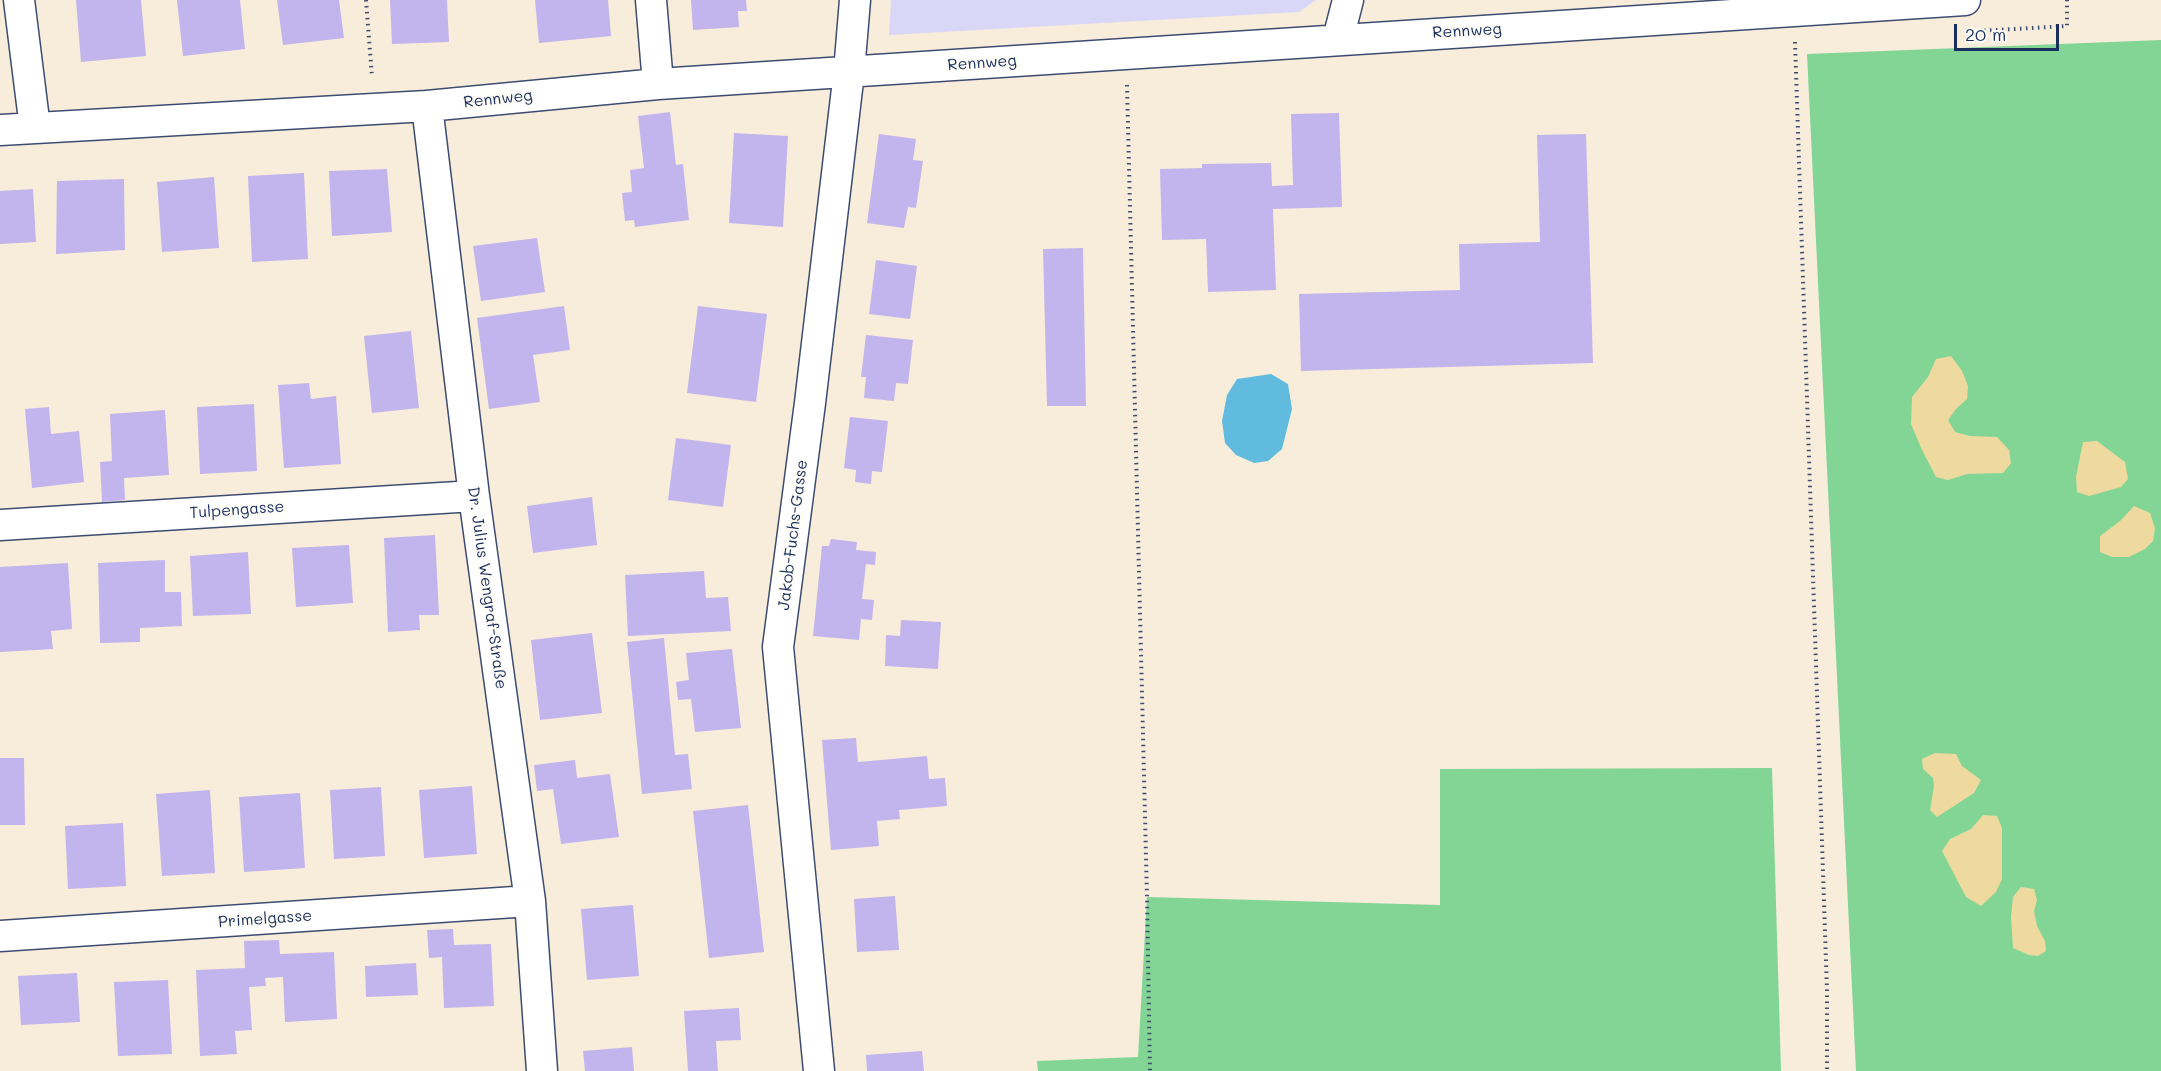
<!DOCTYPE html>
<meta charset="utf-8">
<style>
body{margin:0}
#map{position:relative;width:2161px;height:1071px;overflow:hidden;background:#f8eddb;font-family:Mali,sans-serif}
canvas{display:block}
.scale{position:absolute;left:1954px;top:24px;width:105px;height:27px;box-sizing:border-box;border:3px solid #1b2f5e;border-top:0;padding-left:8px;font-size:18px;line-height:21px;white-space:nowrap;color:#1b2f5e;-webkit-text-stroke:4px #fdfcf7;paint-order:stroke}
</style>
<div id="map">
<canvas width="2161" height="1071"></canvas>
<div class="scale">20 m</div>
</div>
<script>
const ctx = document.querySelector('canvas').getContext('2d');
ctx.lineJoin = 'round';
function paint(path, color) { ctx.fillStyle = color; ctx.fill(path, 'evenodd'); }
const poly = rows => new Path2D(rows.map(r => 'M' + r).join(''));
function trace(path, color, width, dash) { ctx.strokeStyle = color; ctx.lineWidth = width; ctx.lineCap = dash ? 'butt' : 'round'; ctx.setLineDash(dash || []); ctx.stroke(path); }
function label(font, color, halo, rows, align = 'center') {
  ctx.font = font + ' Mali,sans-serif'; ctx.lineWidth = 5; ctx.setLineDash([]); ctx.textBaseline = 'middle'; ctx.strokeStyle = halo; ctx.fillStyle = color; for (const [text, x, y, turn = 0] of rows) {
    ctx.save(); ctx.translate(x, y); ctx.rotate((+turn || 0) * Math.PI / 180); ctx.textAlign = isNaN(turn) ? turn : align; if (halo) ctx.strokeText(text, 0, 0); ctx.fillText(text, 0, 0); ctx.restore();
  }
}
paint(poly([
 [891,0,1316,0,1299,12,889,35]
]), '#d8d7f8');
paint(poly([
 [2161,40,2161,1071,1856,1071,1807,54],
 [1772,768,1781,1071,1038,1071,1037,1061,1138,1057,1147,897,1440,905,1440,769]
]), '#83d596');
paint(poly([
 [1951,356,1962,371,1968,386,1967,399,1956,409,1948,420,1955,432,1970,436,1997,437,2009,450,2011,463,2003,473,1967,474,1948,480,1936,477,1922,450,1911,424,1912,397,1928,377,1936,359],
 [2097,441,2125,462,2128,479,2121,487,2089,496,2077,492,2076,477,2083,442],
 [2134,506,2150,513,2155,528,2153,541,2145,549,2129,557,2112,557,2100,552,2100,536,2120,521],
 [1935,753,1956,754,1962,766,1981,780,1974,793,1937,817,1930,810,1934,786,1933,778,1923,769,1922,759],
 [1983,815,1997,816,2002,828,2002,879,1996,892,1981,906,1966,897,1942,851,1950,839,1971,829],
 [2021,887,2034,889,2037,900,2034,911,2037,926,2045,941,2046,951,2038,956,2029,955,2013,948,2011,917,2013,897]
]), '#eeda9e');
paint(poly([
 [1271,374,1288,384,1292,409,1282,449,1268,461,1254,463,1236,455,1225,443,1222,421,1227,395,1237,379]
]), '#60bbde');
paint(poly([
 [76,0,141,0,146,56,81,62],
 [177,0,240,0,245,49,183,56],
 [277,0,339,0,344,38,283,45],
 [390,0,447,0,449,42,392,44],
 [535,0,608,0,611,36,539,43],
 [691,0,746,0,747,11,738,11,739,27,693,30],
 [670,112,676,165,683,164,689,220,635,227,634,220,625,221,622,193,632,192,630,170,644,168,638,116],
 [1339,113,1342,207,1273,209,1276,290,1208,292,1206,239,1162,240,1160,169,1202,168,1202,164,1271,163,1272,186,1293,185,1291,114],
 [734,133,788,136,783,227,729,223],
 [879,134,916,139,913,160,923,161,916,208,908,207,904,228,867,223],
 [1586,134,1593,363,1301,371,1299,294,1460,290,1459,244,1540,242,1537,135],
 [387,169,392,232,332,236,329,171],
 [304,173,308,259,252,262,248,176],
 [214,177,219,248,162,252,157,182],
 [124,179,125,250,56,254,57,181],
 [33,189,36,242,0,244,0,191],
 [537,238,545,292,481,301,473,246],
 [1083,248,1086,406,1047,406,1043,249],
 [876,260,917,266,910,319,869,314],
 [564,306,570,350,533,355,540,402,489,409,477,318],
 [698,306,767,314,756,402,687,393],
 [411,331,419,408,372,413,364,336],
 [866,335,913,340,908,384,896,383,894,401,864,398,866,377,861,377],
 [309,383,311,399,336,396,341,464,284,468,278,385],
 [254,404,257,471,200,474,197,407],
 [49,407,51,434,79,431,84,482,32,488,25,409],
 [165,410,169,475,124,478,125,500,102,502,100,462,112,461,110,414],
 [850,417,888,421,882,472,872,471,871,484,855,482,856,470,844,468],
 [676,438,731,445,723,507,668,500],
 [592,497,597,545,533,553,527,506],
 [435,535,439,615,419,615,420,630,388,632,384,538],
 [831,539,857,542,856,550,876,552,875,565,866,564,862,599,874,600,872,620,861,619,859,640,813,636,822,546,829,546],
 [349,545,353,603,296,607,292,548],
 [248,552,251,614,193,616,190,556],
 [165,560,165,592,181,592,182,626,140,628,140,642,100,643,98,563],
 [68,563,72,629,51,631,53,649,0,652,0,567],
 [704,571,706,598,728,597,731,631,628,636,625,575],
 [901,620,941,622,938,669,885,666,886,635,900,636],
 [592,633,602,713,540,720,531,640],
 [664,638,675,755,688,754,692,789,642,794,627,642],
 [732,649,741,728,695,732,691,699,678,700,676,682,689,680,686,653],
 [856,738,858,762,927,756,929,779,945,778,947,806,899,810,900,819,877,821,879,846,831,850,822,740],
 [0,758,24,758,25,825,0,825],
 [575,760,577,778,610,774,619,837,561,844,553,789,537,791,534,765],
 [472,786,477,854,424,858,419,790],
 [381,787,385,856,334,859,330,790],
 [210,790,215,873,162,876,156,794],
 [300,793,305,868,244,872,239,797],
 [748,805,764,952,709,958,693,811],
 [123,823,126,886,68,889,65,826],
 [895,896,899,950,857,952,854,899],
 [633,905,639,976,587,980,581,909],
 [453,929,454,945,491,944,494,1006,444,1008,442,957,429,958,427,930],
 [279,940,280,954,334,952,337,1019,285,1022,283,977,265,978,266,986,249,987,252,1030,235,1031,237,1054,200,1056,196,970,245,968,244,941],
 [416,963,418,995,366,997,365,966],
 [77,973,80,1022,21,1025,18,976],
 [168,980,172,1054,118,1056,114,982],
 [739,1008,741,1040,716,1041,718,1071,688,1071,684,1011],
 [632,1047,634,1071,585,1071,583,1051],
 [922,1051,924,1071,867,1071,866,1055]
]), '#c2b4ec');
const street = poly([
 [19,0,35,128],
 [651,0,658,84],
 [1338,39,1348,0],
 [427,106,474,496,530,901,542,1071],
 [0,130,427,106,658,84,1965,0],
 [0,525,474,496],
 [0,936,530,901],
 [819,1071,778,647,810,403,849,72,855,0]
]);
trace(street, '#3c4c71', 33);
trace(poly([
 [366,0,372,77],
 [1978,31,2067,26,2067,0],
 [1795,42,1827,991,1827,1071],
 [1127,85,1147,897,1150,1071]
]), '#3c4c71', 4, [1.5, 4.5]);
trace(street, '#fff', 30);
label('16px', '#1b2f5e', '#fdfcf7', [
 ["Rennweg",1467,31,-3],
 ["Rennweg",982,63,-4],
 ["Rennweg",498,99,-6],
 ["Tulpengasse",237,510,-4],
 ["Jakob-Fuchs-Gasse",793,535,-83],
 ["Dr. Julius Wengraf-Straße",487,588,82],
 ["Primelgasse",265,919,-4]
]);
</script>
